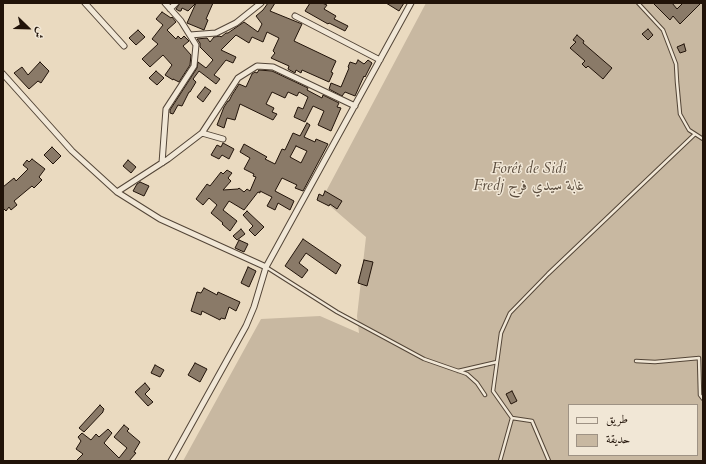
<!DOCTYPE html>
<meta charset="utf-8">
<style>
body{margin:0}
#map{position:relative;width:706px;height:464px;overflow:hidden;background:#eadac0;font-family:Cardo,Amiri,serif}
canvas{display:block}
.frame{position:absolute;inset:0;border:4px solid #211309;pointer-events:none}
.legend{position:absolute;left:568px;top:404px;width:130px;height:52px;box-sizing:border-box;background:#f1e7d6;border:1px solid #9e9284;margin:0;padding:5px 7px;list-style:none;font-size:12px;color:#211309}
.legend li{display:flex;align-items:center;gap:8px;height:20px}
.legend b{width:20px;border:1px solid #9e9284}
.north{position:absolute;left:8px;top:8px;width:40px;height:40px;-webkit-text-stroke:3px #f1e7d6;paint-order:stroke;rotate:113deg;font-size:11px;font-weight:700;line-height:16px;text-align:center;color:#211309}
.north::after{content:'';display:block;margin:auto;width:14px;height:18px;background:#211309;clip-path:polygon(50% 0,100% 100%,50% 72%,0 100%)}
</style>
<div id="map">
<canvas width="706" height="464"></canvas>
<div class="frame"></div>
<ul class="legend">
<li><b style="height:5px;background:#f1e7d6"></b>طريق</li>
<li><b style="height:11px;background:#c8b8a1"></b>حديقة</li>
</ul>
<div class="north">ش</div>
</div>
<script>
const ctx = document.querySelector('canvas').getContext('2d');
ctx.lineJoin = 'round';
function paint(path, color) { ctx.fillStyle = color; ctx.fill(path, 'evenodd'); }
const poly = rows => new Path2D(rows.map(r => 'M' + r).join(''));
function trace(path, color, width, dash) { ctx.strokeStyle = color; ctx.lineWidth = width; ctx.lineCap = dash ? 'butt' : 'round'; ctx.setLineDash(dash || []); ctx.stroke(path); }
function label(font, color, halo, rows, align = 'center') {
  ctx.font = font + ' Cardo,Amiri,serif'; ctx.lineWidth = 3; ctx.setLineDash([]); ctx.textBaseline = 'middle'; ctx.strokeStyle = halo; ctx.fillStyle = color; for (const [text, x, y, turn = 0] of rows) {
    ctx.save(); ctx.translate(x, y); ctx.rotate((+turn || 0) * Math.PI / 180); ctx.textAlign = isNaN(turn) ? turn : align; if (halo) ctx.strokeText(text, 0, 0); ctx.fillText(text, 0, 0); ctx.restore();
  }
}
paint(poly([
 [426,3,703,3,703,461,183,461,261,319,320,316,359,333,357,316,366,237,322,199],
 [569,405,697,405,697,455,569,455]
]), '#c8b8a1');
const building = poly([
 [180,3,213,3,206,19,208,20,204,30,187,23,196,3,188,11,182,8,181,11,179,11,176,9,180,3],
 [268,3,275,3,270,11,302,24,294,41,336,61,331,72,333,73,329,82,302,70,301,73,296,70,295,73,288,69,289,66,271,58,275,53,273,51,279,38,267,32,263,42,252,37,249,43,236,35,221,50,236,57,233,63,226,60,214,75,220,79,216,84,199,71,193,79,196,82,190,92,189,92,182,106,178,105,173,114,170,113,170,110,197,68,198,62,206,68,213,60,200,47,200,43,197,39,207,38,210,42,214,37,220,36,221,37,226,33,228,33,244,22,258,32,262,24,256,16,263,10,268,3],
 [310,3,322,3,327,5,324,9,336,16,334,19,348,26,345,31,329,23,328,24,305,11,310,3],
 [386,3,404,3,399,11,386,3],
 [653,3,672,3,677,9,683,3,701,3,680,24,673,16,670,20,653,3],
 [162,12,171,18,172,17,176,22,167,30,176,39,178,36,181,39,184,36,189,41,183,46,191,55,190,65,179,82,173,79,173,80,165,75,172,65,163,55,150,67,142,59,158,44,152,39,163,25,156,19,162,12],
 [648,29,653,35,648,40,642,34,648,29],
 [138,30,145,37,136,45,129,38,138,30],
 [577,35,584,41,583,43,612,68,603,79,588,66,586,68,582,64,585,61,570,48,576,42,573,40,577,35],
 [684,44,686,51,680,53,677,47,684,44],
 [358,60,364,64,368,60,372,63,365,77,364,76,355,96,345,92,342,96,329,89,331,83,341,87,349,68,348,67,350,62,356,64,358,60],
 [40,62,49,71,41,83,38,81,29,89,14,73,22,67,28,75,40,62],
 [259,70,272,71,308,88,307,90,322,98,323,95,339,103,337,107,341,108,331,131,318,125,324,111,313,106,305,122,294,117,298,107,303,109,308,97,299,92,297,96,288,92,285,98,272,92,266,104,274,108,272,112,277,114,273,120,240,104,235,120,227,118,224,128,217,125,224,107,228,101,229,101,232,95,239,84,246,87,252,74,255,72,257,73,259,70],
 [156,71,164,78,157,85,149,78,156,71],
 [205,87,211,91,203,102,197,97,205,87],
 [307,123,310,125,304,137,315,142,316,139,328,144,303,191,295,188,297,185,282,178,275,191,294,201,290,210,278,203,275,210,267,206,272,197,260,191,260,193,258,192,244,210,229,201,223,210,237,221,230,231,222,224,223,223,211,213,217,205,209,198,203,205,196,199,207,184,210,186,221,172,223,174,227,170,232,173,228,178,231,181,223,190,238,189,239,188,244,192,247,189,250,191,256,177,253,176,254,174,244,169,250,158,240,152,244,144,267,157,265,159,275,164,282,149,285,150,293,133,300,136,307,123],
 [296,146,307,151,301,163,290,157,296,146],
 [223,143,234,149,229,159,222,155,219,159,211,155,217,145,221,147,223,143],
 [52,147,61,156,53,164,44,155,52,147],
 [32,159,45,169,39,177,42,180,34,188,32,186,14,201,17,205,11,210,9,207,6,211,3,208,3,187,14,178,16,181,28,169,23,165,27,160,29,162,32,159],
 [128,160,136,167,131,173,123,166,128,160],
 [140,182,149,186,144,196,133,191,137,184,140,182],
 [325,191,342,201,337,209,330,204,329,206,317,200,319,194,323,196,325,191],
 [247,211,264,227,255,236,249,230,253,226,243,215,247,211],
 [241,229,245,234,237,240,233,236,241,229],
 [303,239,341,265,336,274,306,253,299,263,308,270,302,278,285,266,303,239],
 [239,240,248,244,244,252,235,248,239,240],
 [364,260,373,262,367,286,358,283,364,260],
 [248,267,256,271,249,287,241,283,248,267],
 [204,288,217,295,218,292,240,302,236,311,229,307,225,319,221,318,220,320,202,311,201,315,191,311,197,292,201,293,204,288],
 [195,363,207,369,200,382,188,375,195,363],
 [155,365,164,370,160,377,151,373,155,365],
 [145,383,150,389,145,394,153,402,148,406,135,392,145,383],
 [512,391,517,401,511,404,506,394,512,391],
 [100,405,104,409,103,411,103,412,84,432,79,428,100,405],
 [124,425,129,429,127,431,140,442,134,452,136,453,129,461,76,461,83,454,76,449,81,441,78,437,82,433,91,440,96,434,99,437,108,429,112,433,104,443,119,458,127,448,114,437,124,425]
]);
paint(building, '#8a7a68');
trace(building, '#211309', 1);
const lane = poly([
 [638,3,663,30,676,64,677,82,680,114,689,130,703,139],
 [266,267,337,312,424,359,467,374,477,383,485,395],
 [636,361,655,362,699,358,700,395,703,399],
 [458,371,497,362],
 [512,418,532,421,549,461],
 [500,461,512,418,493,391,501,333,510,313,548,274,695,134]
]);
const street = poly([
 [85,3,124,46],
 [170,9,176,3],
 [295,16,380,60],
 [190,35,216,33,236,23,261,3],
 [3,74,72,151,117,192,160,219,266,267],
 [202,133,238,78,257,66,273,67,355,106],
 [162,163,166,109,194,66,196,45,181,21,165,3],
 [117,192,168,159,202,133,223,139],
 [171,461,246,326,254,307,266,267,411,3]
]);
trace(lane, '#534537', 4.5);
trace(street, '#534537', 7);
trace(lane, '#f1e7d6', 2.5);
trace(street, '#f1e7d6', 5);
label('italic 15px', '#5b4d3e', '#f1e7d6', [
 ["Forêt de Sidi",529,170],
 ["Fredj غابة سيدي فرج",529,187]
]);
</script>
